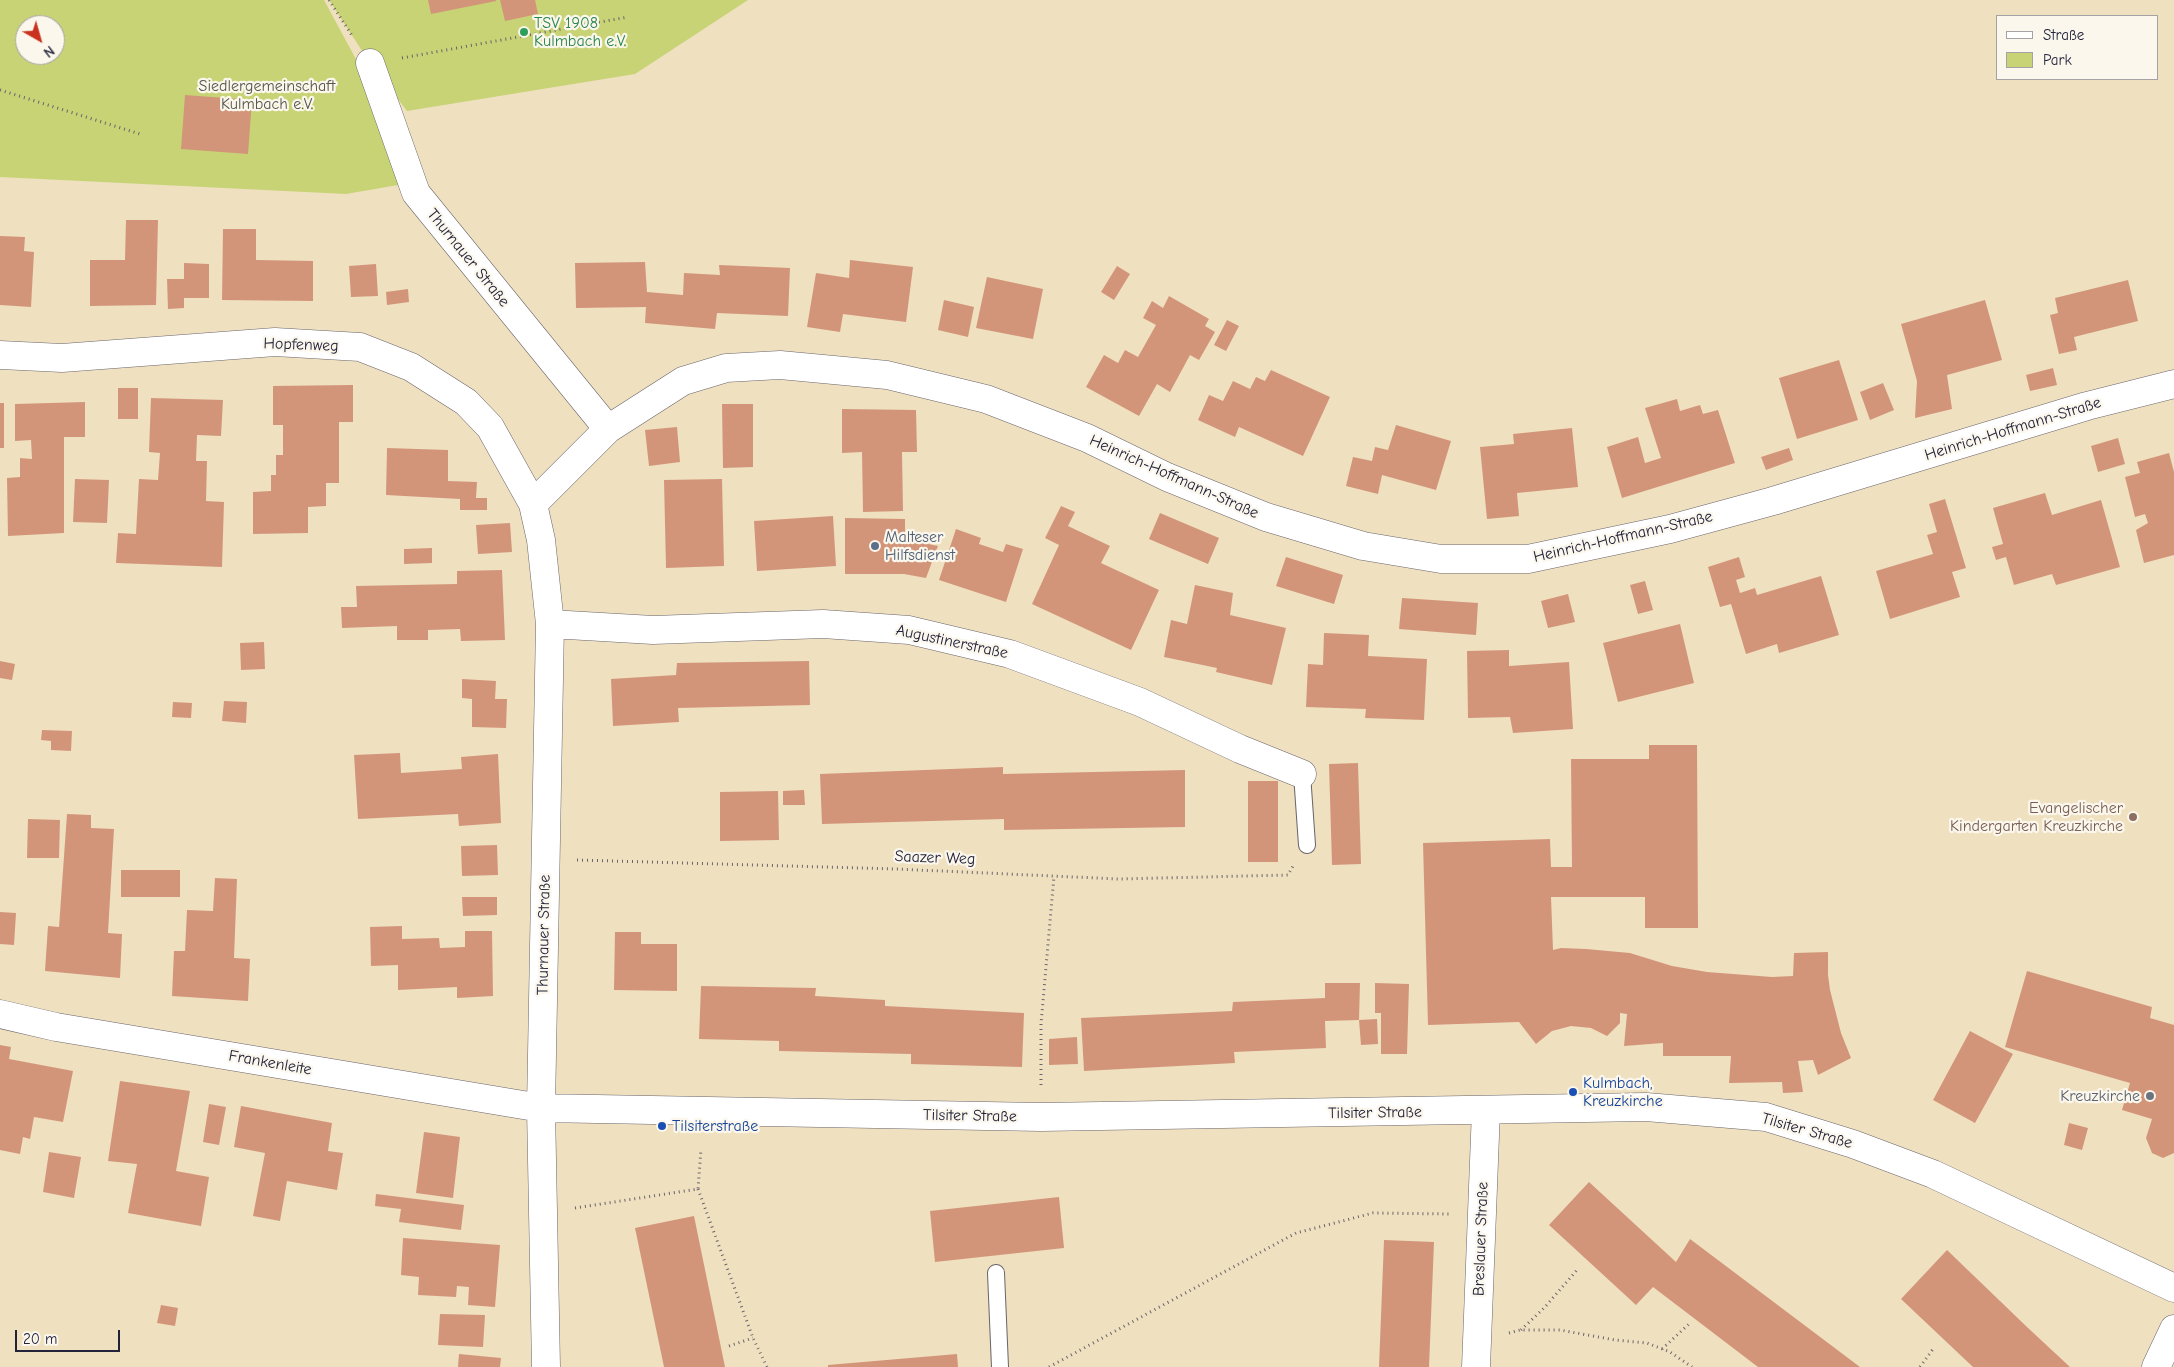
<!DOCTYPE html>
<meta charset="utf-8">
<style>
body{margin:0}
#map{position:relative;width:2174px;height:1367px;overflow:hidden;background:#efe0c0;font-family:"Comic Neue",sans-serif}
canvas{display:block}
.legend{position:absolute;left:1996px;top:15px;width:162px;height:65px;box-sizing:border-box;background:#fbf7ec;border:1px solid #a4a2a5;margin:0;padding:6px 9px;list-style:none;font-size:15px;color:#22223b}
.legend li{display:flex;align-items:center;gap:10px;height:25px}
.legend b{width:25px;border:1px solid #a4a2a5}
.north{position:absolute;left:15px;top:15px;width:50px;height:50px;box-sizing:border-box;background:#fbf7ec;border:1px solid #a4a2a5;border-radius:50%;rotate:142deg;font-size:14px;font-weight:700;line-height:20px;text-align:center;color:#22223b}
.north::after{content:'';display:block;margin:auto;width:18px;height:22px;background:#c8321e;clip-path:polygon(50% 0,100% 100%,50% 72%,0 100%)}
.scale{position:absolute;left:15px;top:1330px;width:105px;height:22px;box-sizing:border-box;border:2px solid #22223b;border-top:0;padding-left:6px;font-size:15px;line-height:18px;white-space:nowrap;color:#22223b;-webkit-text-stroke:4px #fbf7ec;paint-order:stroke}
</style>
<div id="map">
<canvas width="2174" height="1367"></canvas>
<ul class="legend">
<li><b style="height:6px;background:#fff"></b>Straße</li>
<li><b style="height:14px;background:#c7d375"></b>Park</li>
</ul>
<div class="north">N</div>
<div class="scale">20 m</div>
</div>
<script>
const ctx = document.querySelector('canvas').getContext('2d');
ctx.lineJoin = 'round';
function paint(path, color) { ctx.fillStyle = color; ctx.fill(path, 'evenodd'); }
const poly = rows => new Path2D(rows.map(r => 'M' + r).join(''));
function trace(path, color, width, dash) { ctx.strokeStyle = color; ctx.lineWidth = width; ctx.lineCap = dash ? 'butt' : 'round'; ctx.setLineDash(dash || []); ctx.stroke(path); }
function label(font, color, halo, rows, align = 'center') {
  ctx.font = font + ' "Comic Neue",sans-serif'; ctx.lineWidth = 4.5; ctx.setLineDash([]); ctx.textBaseline = 'middle'; ctx.strokeStyle = halo; ctx.fillStyle = color; for (const [text, x, y, turn = 0] of rows) {
    ctx.save(); ctx.translate(x, y); ctx.rotate((+turn || 0) * Math.PI / 180); ctx.textAlign = isNaN(turn) ? turn : align; if (halo) ctx.strokeText(text, 0, 0); ctx.fillText(text, 0, 0); ctx.restore();
  }
}
paint(poly([
 [0,0,324,0,358,63,404,184,346,194,0,177],
 [25,25,55,25,55,55,25,55],
 [329,0,748,0,635,74,407,111,370,63]
]), '#c7d375');
paint(poly([
 [428,0,496,0,496,1,431,14],
 [500,0,535,0,538,14,505,21],
 [185,95,252,100,248,154,181,149],
 [126,220,158,220,156,305,90,306,90,260,125,260],
 [223,229,256,229,256,260,313,261,313,301,222,300],
 [0,236,25,237,24,251,34,252,31,307,0,305],
 [850,260,913,267,906,322,843,314,840,332,807,327,816,273,849,278],
 [645,262,647,292,683,295,684,273,720,275,719,265,790,268,788,316,717,313,715,329,645,323,646,307,576,308,575,263],
 [184,263,209,264,209,298,184,298,184,308,168,309,167,279,184,279],
 [376,264,378,296,351,297,349,266],
 [1117,266,1130,274,1114,300,1101,292],
 [987,277,1043,289,1033,339,976,328],
 [2128,280,2138,321,2074,337,2077,350,2059,354,2050,315,2058,313,2055,298],
 [408,289,409,302,387,305,386,292],
 [1169,296,1209,319,1205,326,1215,332,1199,360,1190,355,1170,392,1157,384,1139,416,1086,387,1104,355,1118,363,1125,350,1138,357,1156,325,1143,318,1152,301,1163,308],
 [944,300,974,307,968,337,938,330],
 [1985,300,2002,360,1947,375,1952,409,1915,418,1917,381,1901,324],
 [1227,320,1239,326,1226,351,1214,345],
 [1839,360,1858,420,1797,439,1779,378],
 [2053,368,2057,385,2030,391,2026,375],
 [1271,370,1330,397,1303,456,1239,427,1235,437,1198,420,1209,395,1223,401,1233,381,1250,389,1256,377,1265,381],
 [1883,383,1894,410,1870,420,1860,392],
 [353,385,353,422,339,422,339,483,326,483,326,506,308,507,308,533,253,534,253,492,271,491,271,475,276,475,276,455,283,455,283,425,273,425,273,386],
 [118,388,138,388,138,419,118,419],
 [151,398,223,400,221,436,197,435,196,461,207,461,206,501,224,502,222,567,116,563,118,533,136,534,139,479,158,480,160,453,149,452],
 [1677,399,1680,411,1700,405,1703,414,1718,410,1735,463,1622,498,1607,447,1638,437,1645,463,1661,458,1645,408],
 [85,402,85,437,64,437,64,533,8,536,7,478,20,477,20,458,32,459,31,440,15,441,15,404],
 [0,403,4,403,4,448,0,448],
 [722,404,753,404,753,467,723,468],
 [842,409,916,410,917,452,902,452,903,511,863,512,862,452,842,453],
 [1396,425,1451,441,1436,490,1382,475,1378,494,1346,486,1353,457,1372,461,1375,447,1388,450],
 [677,427,680,462,649,466,645,430],
 [1572,428,1578,487,1517,493,1519,516,1487,519,1480,447,1514,444,1513,434],
 [2118,438,2125,464,2098,472,2091,446],
 [387,448,448,450,448,481,477,482,476,498,487,498,487,510,460,510,460,499,386,495],
 [1789,448,1793,460,1766,470,1761,457],
 [2169,453,2174,472,2174,555,2144,563,2136,530,2148,523,2145,514,2135,517,2125,477,2140,473,2137,462],
 [75,479,109,480,107,523,73,522],
 [722,479,724,566,666,568,664,480],
 [2045,493,2052,515,2101,500,2120,567,2056,585,2052,574,2014,585,2006,557,1996,560,1992,547,2003,544,1993,508],
 [1945,499,1966,568,1952,572,1960,597,1890,619,1876,571,1933,554,1927,535,1937,532,1929,504],
 [1061,506,1075,512,1068,526,1110,546,1101,563,1159,590,1131,650,1032,604,1059,545,1045,538],
 [1160,513,1219,538,1208,564,1149,539],
 [833,516,836,566,757,571,754,521],
 [845,518,905,519,905,539,938,546,926,578,904,574,845,574],
 [510,523,512,552,478,554,476,525],
 [956,529,981,538,979,544,1003,552,1006,544,1023,549,1006,602,939,580],
 [432,548,432,563,404,564,404,549],
 [1286,557,1343,575,1334,604,1276,586],
 [1739,557,1745,577,1736,580,1740,593,1755,588,1757,595,1821,576,1839,635,1779,653,1777,644,1746,654,1731,604,1720,607,1708,567],
 [502,570,505,640,461,641,460,629,428,630,428,640,397,640,397,626,342,628,341,607,357,607,356,586,457,584,457,571],
 [1645,581,1653,610,1638,614,1630,585],
 [1195,585,1233,593,1230,615,1286,628,1272,685,1216,672,1217,668,1164,657,1171,620,1187,624],
 [1568,594,1575,622,1548,628,1541,601],
 [1402,598,1478,603,1476,635,1399,629],
 [1680,624,1694,683,1618,702,1603,643],
 [1324,633,1369,635,1368,656,1427,659,1424,720,1365,718,1366,709,1306,707,1308,664,1323,665],
 [264,642,265,669,241,670,240,643],
 [1509,650,1509,666,1569,662,1573,729,1513,733,1510,717,1468,718,1467,651],
 [0,661,15,664,12,680,0,678],
 [809,661,810,705,678,708,679,722,613,726,611,679,676,675,677,663],
 [462,679,496,681,495,699,507,699,506,728,472,727,472,699,462,698],
 [224,701,247,702,246,723,222,721],
 [173,702,192,703,191,718,172,717],
 [42,730,72,731,71,751,51,750,51,741,41,740],
 [1649,745,1697,745,1698,928,1645,928,1645,897,1551,897,1553,950,1561,948,1586,949,1630,953,1672,966,1707,972,1772,977,1793,976,1794,953,1828,952,1828,975,1830,990,1841,1033,1851,1058,1818,1075,1813,1060,1798,1061,1803,1092,1783,1093,1782,1082,1729,1083,1731,1056,1663,1056,1663,1043,1624,1046,1627,1014,1620,1013,1620,1023,1607,1036,1591,1028,1571,1026,1552,1031,1536,1044,1519,1022,1428,1025,1423,843,1550,839,1551,867,1572,867,1571,759,1649,759],
 [400,753,401,773,462,769,461,757,498,754,501,823,459,826,458,814,358,819,354,755],
 [1358,763,1361,864,1332,865,1329,764],
 [1003,767,1003,774,1185,770,1185,827,1004,830,1004,819,822,824,820,774],
 [1248,781,1278,781,1278,862,1248,862],
 [804,790,805,805,783,805,783,791],
 [778,791,779,840,720,841,720,792],
 [67,814,91,815,91,828,114,829,108,933,122,934,120,978,45,971,48,926,59,927],
 [28,819,60,820,59,858,27,858],
 [497,845,498,875,462,876,461,846],
 [121,870,180,870,180,897,121,897],
 [215,878,237,879,234,958,250,959,248,1001,172,996,174,951,185,951,187,910,213,911],
 [462,897,497,897,497,915,463,916],
 [0,912,16,913,14,945,0,944],
 [402,926,402,939,439,938,440,948,465,947,465,931,492,931,493,996,457,998,457,987,398,990,398,965,371,966,370,927],
 [615,932,641,932,641,944,677,944,677,991,614,990],
 [2027,971,2152,1007,2150,1018,2174,1025,2174,1153,2163,1158,2152,1153,2146,1138,2152,1119,2122,1110,2130,1083,2005,1047],
 [1325,983,1360,983,1359,1020,1325,1021,1326,1048,1234,1052,1235,1063,1084,1071,1081,1018,1232,1011,1233,1002,1325,998],
 [1375,983,1409,984,1407,1054,1381,1054,1381,1013,1375,1013],
 [701,986,816,988,815,996,885,1000,885,1006,1024,1013,1022,1067,911,1064,911,1054,779,1051,779,1041,699,1039],
 [1377,1019,1378,1044,1361,1045,1359,1020],
 [1970,1031,2013,1054,1975,1123,1933,1100],
 [1077,1037,1078,1064,1049,1065,1049,1039],
 [0,1045,11,1047,9,1059,73,1071,63,1122,34,1117,30,1139,23,1137,20,1154,0,1150],
 [120,1081,190,1091,176,1171,209,1177,201,1226,128,1213,137,1164,108,1161],
 [209,1104,226,1107,219,1145,203,1142],
 [241,1106,332,1123,328,1151,343,1153,337,1190,287,1181,280,1221,253,1216,265,1153,234,1147],
 [2069,1123,2088,1128,2082,1150,2064,1145],
 [424,1132,460,1137,453,1198,416,1193],
 [49,1152,81,1157,74,1198,43,1192],
 [1589,1182,1676,1262,1690,1239,1860,1367,1758,1367,1653,1287,1636,1305,1549,1225],
 [376,1194,464,1205,461,1230,399,1222,401,1209,375,1206],
 [1059,1197,1064,1248,935,1262,930,1211],
 [694,1216,725,1367,664,1367,635,1228],
 [403,1238,500,1245,495,1307,468,1305,469,1287,457,1286,456,1297,418,1295,419,1277,401,1275],
 [1384,1240,1434,1242,1429,1367,1379,1367],
 [1947,1250,2027,1327,2070,1367,1973,1367,1901,1299],
 [161,1305,178,1308,175,1326,157,1323],
 [440,1314,485,1315,483,1347,438,1345],
 [459,1354,501,1358,500,1367,458,1367],
 [957,1354,958,1367,828,1367,828,1365]
]), '#d39579');
const lane = poly([
 [1302,774,1307,845],
 [996,1273,1000,1367]
]);
const street = poly([
 [370,63,416,193,608,429],
 [0,355,62,358,275,342,360,347,411,367,466,402,490,427,533,504,541,540,550,624,541,1108,546,1367],
 [533,504,608,429,683,381,726,368,780,365,887,375,986,399,1087,438,1167,477,1266,517,1363,546,1441,559,1528,559,1670,529,1773,501,2087,406,2174,384],
 [550,624,653,630,823,624,909,630,1010,654,1140,702,1240,749,1302,774],
 [0,1014,56,1027,541,1108,1041,1117,1646,1107,1766,1117,1853,1144,1933,1174,2174,1288],
 [1476,1367,1486,1110],
 [2156,1367,2174,1329]
]);
trace(lane, '#6a646a', 18);
trace(street, '#6a646a', 29);
trace(poly([
 [329,0,353,37],
 [402,58,628,17],
 [0,90,140,134],
 [577,860,896,869,1119,879,1288,875,1293,866],
 [1041,1085,1041,1024,1054,876],
 [698,1189,753,1338,767,1367],
 [575,1208,698,1189,701,1149],
 [1521,1330,1545,1307,1577,1270],
 [1509,1333,1520,1330,1560,1330,1615,1340,1647,1343,1670,1352,1692,1367],
 [729,1346,753,1338],
 [1662,1349,1689,1324],
 [1049,1367,1296,1233,1373,1213,1451,1214],
 [1920,1367,1933,1349]
]), '#6a646a', 3, [1, 4]);
trace(lane, '#fff', 16);
trace(street, '#fff', 28);
for (const [x, y, r, color] of [
 [524,32,5,"#2e9e5b"],
 [875,546,5,"#5c6f8a"],
 [2133,817,5,"#8d6e63"],
 [1573,1092,5,"#1a4fb4"],
 [2150,1096,5,"#6b7280"],
 [662,1126,5,"#1a4fb4"]
]) { const dot = new Path2D(); dot.arc(x, y, r, 0, 2 * Math.PI); ctx.fillStyle = color; ctx.fill(dot); trace(dot, '#fbf7ec', 2); }
label('16px', '#27864d', '#fbf7ec', [
 ["TSV 1908",534,23],
 ["Kulmbach e.V.",534,41]
], 'left');
label('16px', '#54574c', '#fbf7ec', [
 ["Siedlergemeinschaft",267,86],
 ["Kulmbach e.V.",267,104]
]);
label('16px', '#22223b', '#fbf7ec', [
 ["Thurnauer Straße",468,258,51],
 ["Hopfenweg",301,345,2],
 ["Heinrich-Hoffmann-Straße",2013,429,-17],
 ["Heinrich-Hoffmann-Straße",1174,477,24],
 ["Heinrich-Hoffmann-Straße",1623,537,-13],
 ["Augustinerstraße",952,642,12],
 ["Saazer Weg",935,858,2],
 ["Thurnauer Straße",544,935,-89],
 ["Frankenleite",270,1063,10],
 ["Tilsiter Straße",1375,1113,-1],
 ["Tilsiter Straße",970,1116,1],
 ["Tilsiter Straße",1807,1131,16],
 ["Breslauer Straße",1481,1239,-88]
]);
label('16px', '#4e5e75', '#fbf7ec', [
 ["Malteser",885,537],
 ["Hilfsdienst",885,555]
], 'left');
label('16px', '#785e54', '#fbf7ec', [
 ["Evangelischer",2123,808],
 ["Kindergarten Kreuzkirche",2123,826]
], 'right');
label('16px', '#164399', '#fbf7ec', [
 ["Kulmbach,",1583,1083],
 ["Kreuzkirche",1583,1101],
 ["Tilsiterstraße",672,1126]
], 'left');
label('16px', '#5b616d', '#fbf7ec', [
 ["Kreuzkirche",2140,1096]
], 'right');
</script>
